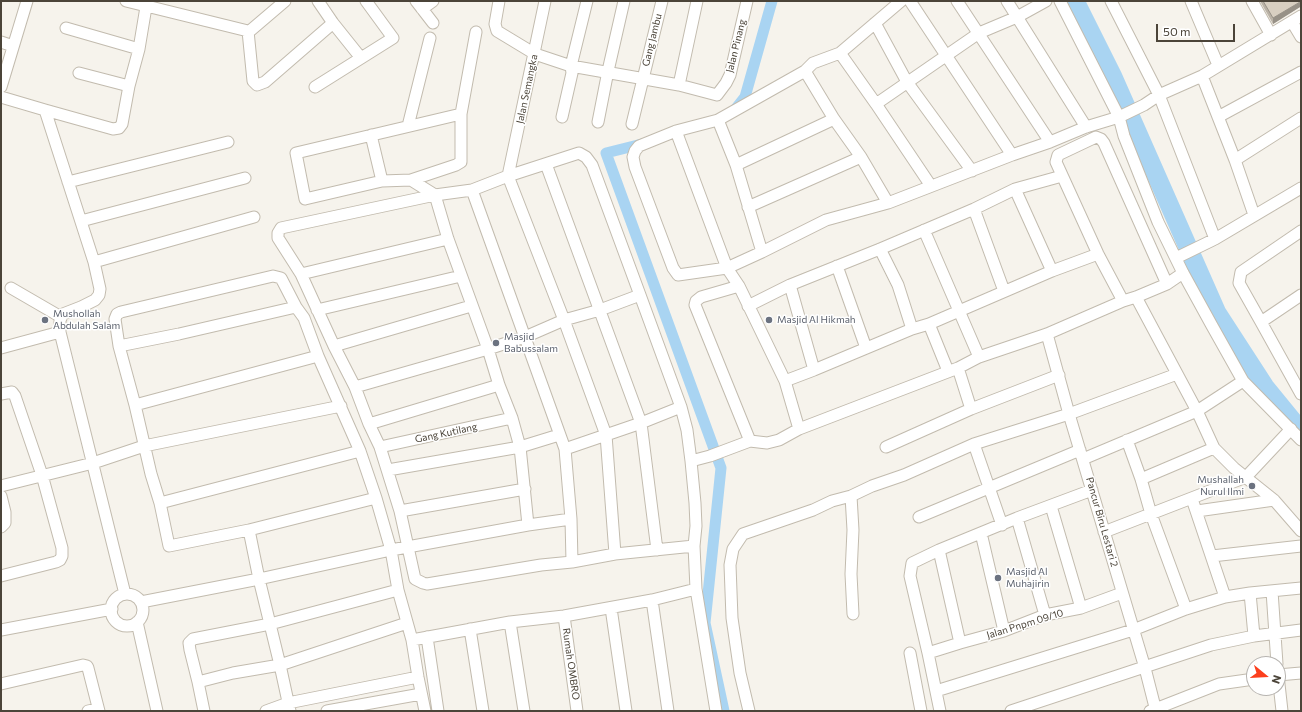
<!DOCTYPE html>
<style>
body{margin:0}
#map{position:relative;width:1302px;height:712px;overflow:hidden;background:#f6f3ec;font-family:Commissioner,sans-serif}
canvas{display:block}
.frame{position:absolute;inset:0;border:2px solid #4b4439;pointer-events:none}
.north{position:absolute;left:1246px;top:656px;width:40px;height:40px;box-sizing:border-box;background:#fff;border:1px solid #b7b4b0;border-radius:50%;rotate:108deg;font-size:11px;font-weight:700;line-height:16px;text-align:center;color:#4b4439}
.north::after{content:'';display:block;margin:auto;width:14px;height:18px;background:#fc3f1d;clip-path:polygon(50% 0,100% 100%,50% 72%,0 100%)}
.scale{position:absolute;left:1156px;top:24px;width:79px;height:18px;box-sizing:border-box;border:2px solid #4b4439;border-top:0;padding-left:5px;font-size:12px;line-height:14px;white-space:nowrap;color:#4b4439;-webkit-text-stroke:3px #fff;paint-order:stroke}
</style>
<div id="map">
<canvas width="1302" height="712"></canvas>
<div class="frame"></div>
<div class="north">N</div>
<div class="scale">50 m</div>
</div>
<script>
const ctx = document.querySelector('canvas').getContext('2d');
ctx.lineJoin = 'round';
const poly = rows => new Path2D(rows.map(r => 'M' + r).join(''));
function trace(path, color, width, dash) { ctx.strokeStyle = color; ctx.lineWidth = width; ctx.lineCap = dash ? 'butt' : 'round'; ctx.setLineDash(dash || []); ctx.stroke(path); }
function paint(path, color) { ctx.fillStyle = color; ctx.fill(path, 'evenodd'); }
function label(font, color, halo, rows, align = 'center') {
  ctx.font = font + ' Commissioner,sans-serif'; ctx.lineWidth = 3; ctx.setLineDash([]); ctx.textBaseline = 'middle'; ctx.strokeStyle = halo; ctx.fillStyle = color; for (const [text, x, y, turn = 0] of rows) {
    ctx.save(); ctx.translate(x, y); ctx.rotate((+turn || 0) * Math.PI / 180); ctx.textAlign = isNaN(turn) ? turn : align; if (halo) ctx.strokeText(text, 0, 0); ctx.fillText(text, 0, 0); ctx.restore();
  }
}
trace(poly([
 [734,111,745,97,772,1],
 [646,143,606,153,721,468,705,623,724,711]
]), '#a9d4f2', 11);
trace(poly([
 [1075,1,1113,77,1217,313,1265,387,1301,431]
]), '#a9d4f2', 19);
const street = poly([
 [126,1,248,31,251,30,285,1],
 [318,1,333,23,361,58],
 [416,1,433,23],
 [499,1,495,24,497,31,535,54,571,66,679,85,717,95,726,83,730,75,747,1],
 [545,1,508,176,564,320,606,435,615,554],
 [901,1,840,53,813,63,805,71,718,120,676,131,639,146,635,151,633,157,635,167,673,268,678,275,727,268,762,252,826,220,888,203,1012,155,1050,142,1086,127,1119,117,1144,105,1159,95,1202,76,1301,16],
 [910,1,1012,155],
 [957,1,1050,142],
 [1007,1,1086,127],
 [1060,1,1119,117,1124,136,1158,222,1183,273,1211,324,1243,381,1301,440],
 [1111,1,1159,95,1215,239],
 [1191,1,1218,65],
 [1252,1,1271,35],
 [422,9,433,1],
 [1292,22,1301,37],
 [875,23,907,82,972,171],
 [66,28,139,49],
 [248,31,253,81,257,85,265,82,333,23],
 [1,42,13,46],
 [840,53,876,104,931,186],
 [805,71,834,119,861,157,888,203],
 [79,73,129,86],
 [1202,76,1235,160,1254,215],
 [679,85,697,1],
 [1,87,27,1],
 [315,87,393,38,366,1],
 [1,97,45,110,113,129,119,128,122,124,129,86,139,49,147,1],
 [876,104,979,33,1017,17,1046,1],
 [45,110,94,262,100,289,99,295,95,300,81,307,63,314,60,320,60,332],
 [461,114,296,153,305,199,382,181,411,180,456,165,461,162,461,114,476,32],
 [562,117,572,73,571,66,587,1],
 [1218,117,1301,72],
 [718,120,736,165,762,252],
 [598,122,608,71,624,1],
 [632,124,662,1],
 [408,126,430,38],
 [676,131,727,268,739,286,785,381,799,429],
 [371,135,382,181],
 [1235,160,1301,118],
 [546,164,641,423,657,550],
 [736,165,834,119],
 [411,180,435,195,448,239,488,349,499,385,512,418,520,447,528,525],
 [68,182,228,142],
 [1015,189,1052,271],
 [472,190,565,449,571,519,572,562],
 [748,207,861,157],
 [974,209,1004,291],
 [81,221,245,178],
 [924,230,979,357],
 [1301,231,1241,272,1239,283,1261,322,1301,394],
 [880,249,898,285,912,329],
 [1176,258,1215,239,1301,188],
 [94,262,254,217],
 [837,266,866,348],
 [301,274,448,239],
 [790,285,814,370],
 [739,286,701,297,696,301,695,305,750,441],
 [11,288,61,317],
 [1136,297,1197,411,1214,448,1234,468,1274,500,1301,531],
 [1123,301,1098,254,1056,162,1058,155,1096,137,1101,139,1104,143,1167,284],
 [748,306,790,285,880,249,974,209,1015,189,1062,176],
 [296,307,281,278,273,276,121,312,117,314,115,319,119,346,135,405,151,474,160,503,169,546,249,530,376,498],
 [317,310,461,276],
 [1261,322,1301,295],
 [929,324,948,371],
 [1047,334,1069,414,1145,668,1156,711],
 [119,346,179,334,296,307,304,318,318,356],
 [334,346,471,306],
 [1,348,60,332,125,594],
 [958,368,971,409],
 [785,381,814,370,912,329,929,324,1052,271,1098,254],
 [355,387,488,349,525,337,564,320,600,310,640,295],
 [1,394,12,392,15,396,42,475,62,548,62,556,60,560,56,562,1,576],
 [135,405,318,356,360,451,376,498,391,550,398,590,412,640,418,677,425,711],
 [369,424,499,385],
 [1127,440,1141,479,1151,514,1186,609],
 [974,444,1002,525],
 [380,447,512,418],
 [886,447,971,409,1059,375],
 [565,449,641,423,681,407],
 [1083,459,1197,411,1243,381],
 [691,461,710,456,750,441,767,443,779,440,799,429,958,368,979,357,1047,334,1123,301,1136,297,1167,284,1183,273],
 [388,470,520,447,559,435],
 [1141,479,1214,448],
 [1,486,93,463,144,446,341,406],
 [1,496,5,512,5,523,1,527],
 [160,503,360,451],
 [1051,506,1081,608],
 [400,511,525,489],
 [1197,511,1274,500],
 [919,517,1080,450],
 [1017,518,1045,615],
 [249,530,259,579,280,665,290,711],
 [1104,532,1246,477,1291,429],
 [981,533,1004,631],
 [694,546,615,554,572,562,541,565,427,584,423,583,415,579,400,511,380,447,369,424,355,387,334,346,301,274,278,238,278,233,281,228,435,195,472,190,508,176,579,153,586,157,592,165,640,295,681,407,687,430,691,461,695,503,696,526,694,546,696,589,716,711],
 [939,550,960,643],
 [1212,556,1301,546],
 [1272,591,1277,664],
 [1250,593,1254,636],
 '111 610a16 16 0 1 1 32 0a16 16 0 1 1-32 0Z',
 [1225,597,1250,593,1301,588],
 [652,600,668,711],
 [141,602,259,579,391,550,528,525,571,519],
 [611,608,626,711],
 [853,614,851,574,853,530,851,496,872,486,904,475,974,444,1069,414,1177,374],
 [564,616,577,711],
 [137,622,157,711],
 [510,622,524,711],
 [470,629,483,711],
 [1,630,112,609],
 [427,637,438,711],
 [412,640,510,622,564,616,652,600,696,589],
 [910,653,921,711],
 [928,653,960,643,1004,631,1045,615,1081,608,1122,593],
 [1278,675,1282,711],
 [1278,675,1301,673],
 [198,682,233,673,280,665,407,623],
 [1,684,83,665,87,666,88,668,99,711],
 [936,691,1133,630,1186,609,1225,597,1192,499],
 [88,711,98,709],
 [204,711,198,682,190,650,189,643,193,639,270,624,398,590],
 [266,711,288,703,418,677],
 [327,711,421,694],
 [749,711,740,673,732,618,730,565,733,549,743,534,813,510,832,501,851,496],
 [940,711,928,653,910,576,912,563,939,550,1017,518,1092,490],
 [1011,711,1211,645,1254,636,1301,630],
 [1150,711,1219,684,1254,679]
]);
trace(street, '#c2bbae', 13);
trace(street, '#fff', 11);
paint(poly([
 [1260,1,1299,1,1300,7,1273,24]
]), '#bab2a6');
paint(poly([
 [1300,2,1300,7,1273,24,1273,18]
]), '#979187');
const building = poly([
 [1263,1,1299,1,1300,2,1273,18,1263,1]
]);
paint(building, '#d8cfc1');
trace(building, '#979187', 1);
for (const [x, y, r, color] of [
 [45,320,4,"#6b7280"],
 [769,320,4,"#6b7280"],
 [496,343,4,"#6b7280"],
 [1252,486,4,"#6b7280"],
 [998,578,4,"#6b7280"]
]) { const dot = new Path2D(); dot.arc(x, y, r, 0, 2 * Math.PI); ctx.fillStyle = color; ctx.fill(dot); trace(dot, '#fff', 1.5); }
label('10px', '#4b4439', '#fff', [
 ["Gang Jambu",652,40,-76],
 ["Jalan Pinang",736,46,-76],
 ["Jalan Semangka",527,89,-78],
 ["Gang Kutilang",446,433,-12],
 ["Pancur Biru Lestari 2",1102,522,74],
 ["Jalan Pnpm 09/10",1025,624,-17],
 ["Rumah OMBRO",571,664,82]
]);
label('10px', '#5b616d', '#fff', [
 ["Mushollah",53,314],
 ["Abdulah Salam",53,326],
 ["Masjid Al Hikmah",777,320],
 ["Masjid",504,337],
 ["Babussalam",504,349],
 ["Mushallah",1244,480,"right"],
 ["Nurul Ilmi",1244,492,"right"],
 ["Masjid Al",1006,572],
 ["Muhajirin",1006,584]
], 'left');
</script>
